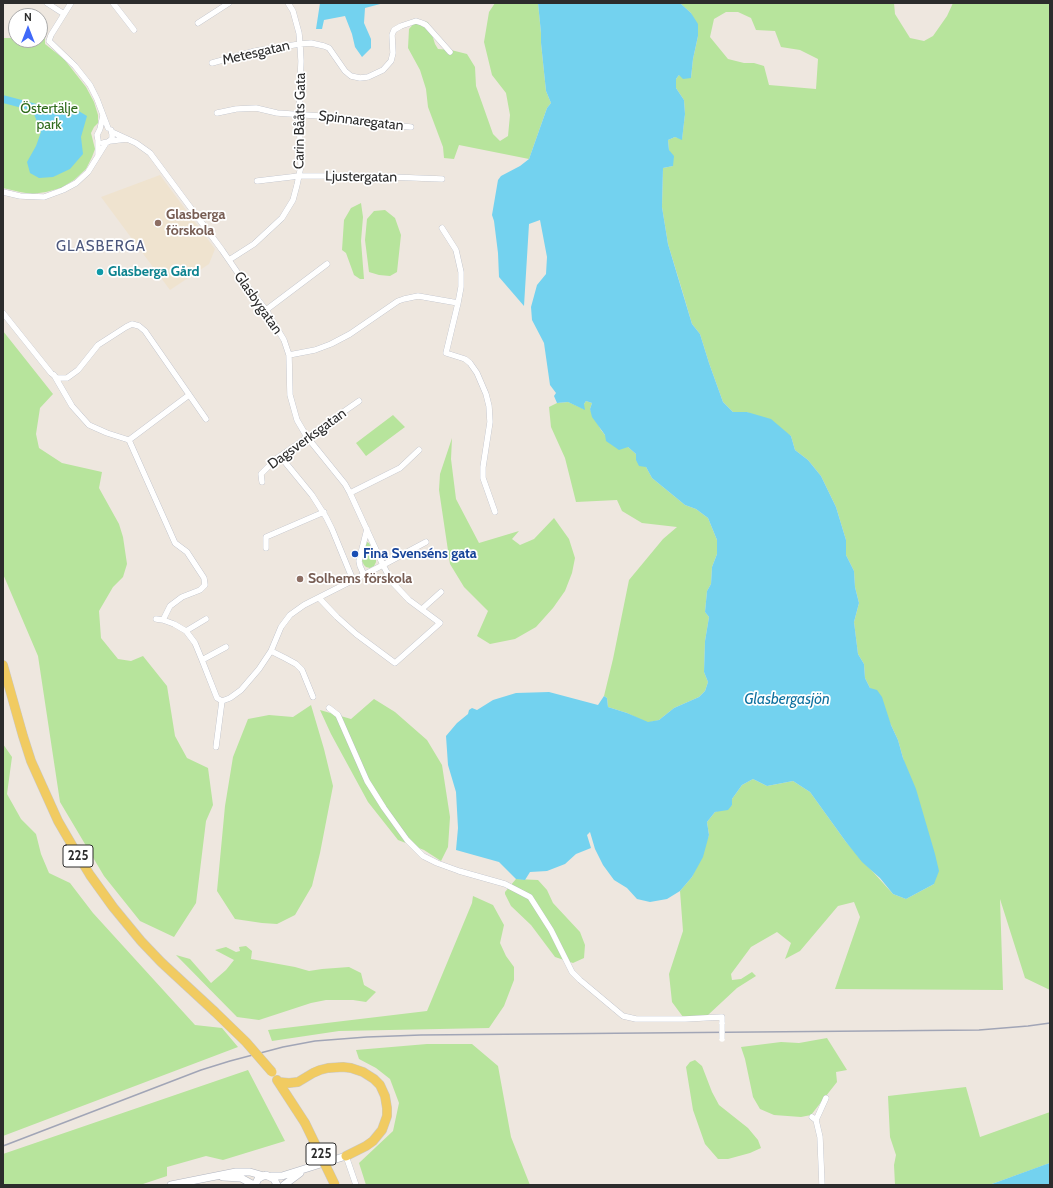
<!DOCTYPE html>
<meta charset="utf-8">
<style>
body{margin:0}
#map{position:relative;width:1053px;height:1188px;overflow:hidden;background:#eee7df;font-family:Cabin,sans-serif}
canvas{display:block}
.frame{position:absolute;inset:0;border:4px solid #2c2c2c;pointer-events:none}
.north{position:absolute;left:8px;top:8px;width:40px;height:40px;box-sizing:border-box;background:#fff;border:1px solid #ababab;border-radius:50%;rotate:0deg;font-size:11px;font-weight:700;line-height:16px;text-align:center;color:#2c2c2c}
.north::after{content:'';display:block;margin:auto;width:14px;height:18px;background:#4069f9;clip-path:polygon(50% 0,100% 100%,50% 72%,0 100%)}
</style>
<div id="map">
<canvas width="1053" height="1188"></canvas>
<div class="frame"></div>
<div class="north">N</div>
</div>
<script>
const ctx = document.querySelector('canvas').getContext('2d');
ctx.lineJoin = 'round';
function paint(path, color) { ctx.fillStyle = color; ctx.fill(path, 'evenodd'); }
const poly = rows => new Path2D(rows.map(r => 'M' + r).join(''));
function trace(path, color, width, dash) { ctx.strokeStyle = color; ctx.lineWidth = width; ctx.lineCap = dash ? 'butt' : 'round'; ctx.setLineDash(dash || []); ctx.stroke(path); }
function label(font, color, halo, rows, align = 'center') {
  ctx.font = font + ' Cabin,sans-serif'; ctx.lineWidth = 3.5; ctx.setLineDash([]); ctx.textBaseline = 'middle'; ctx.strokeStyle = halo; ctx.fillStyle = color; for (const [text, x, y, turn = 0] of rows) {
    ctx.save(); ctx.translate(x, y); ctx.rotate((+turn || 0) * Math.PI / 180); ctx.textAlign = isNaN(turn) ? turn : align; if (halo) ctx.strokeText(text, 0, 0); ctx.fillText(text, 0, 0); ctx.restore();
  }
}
paint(poly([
 [160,175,215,249,209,264,170,290,101,197]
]), '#efe3cf');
paint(poly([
 [495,3,538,3,541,33,541,43,546,91,551,103,547,108,529,159,459,145,454,159,444,158,443,147,428,107,426,89,420,70,408,48,409,29,417,20,428,22,435,44,438,49,451,50,467,54,475,67,476,86,493,134,500,141,508,136,510,115,506,93,492,75,484,42,489,12],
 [680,3,894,3,895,14,910,38,924,41,933,36,947,16,953,3,1050,3,1050,990,1025,978,1000,899,1003,990,835,989,860,917,854,902,838,906,800,951,785,959,791,943,777,932,751,947,731,974,732,980,741,979,752,972,756,976,737,988,708,1015,698,1018,683,1017,672,1002,669,974,683,931,680,891,692,877,709,835,707,822,715,812,732,805,732,799,742,785,753,779,767,786,793,781,810,792,846,842,893,894,906,899,934,884,903,758,898,740,891,725,870,688,865,678,864,664,858,654,854,622,859,603,855,587,854,571,846,555,846,540,836,507,821,476,808,460,795,450,791,436,747,412,733,412,723,402,709,363,700,334,692,324,682,290,668,244,662,207,663,168,673,166,669,150,668,140,675,137,682,139,685,114,684,100,676,88,676,79,679,75,691,78,693,59,698,36,691,13],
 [726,12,738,12,751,18,756,30,775,31,781,47,800,50,818,59,816,89,769,85,764,66,754,63,744,63,728,59,710,37,714,19],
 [40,37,45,37,45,44,64,59,86,87,94,102,98,115,98,123,94,127,91,133,95,149,92,157,86,169,74,180,61,188,46,192,32,194,20,192,3,188,3,38,16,38,16,40,40,40],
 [361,203,363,217,361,241,364,279,360,279,354,275,346,253,342,250,344,220,351,208],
 [385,210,395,218,401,235,397,272,390,276,379,275,369,272,365,240,367,219,374,211],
 [3,331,53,394,40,408,36,434,39,448,62,463,102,472,99,488,119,524,123,537,127,564,123,577,113,587,99,611,101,638,118,659,131,661,143,656,167,686,175,736,187,758,208,768,213,805,206,821,196,903,174,937,140,921,104,876,60,802,38,656,3,574],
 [586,401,592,403,590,409,601,430,605,435,628,447,636,454,646,467,652,478,685,505,696,509,708,518,717,540,717,554,712,567,711,584,707,591,705,612,709,617,705,641,704,672,708,682,705,691,699,697,674,708,659,720,647,723,627,713,608,707,607,698,604,696,613,659,629,580,663,539,677,527,642,523,622,511,617,500,576,502,565,458,551,427,549,407,557,403,568,402,584,409,584,404],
 [393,415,405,427,366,456,356,443],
 [452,438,451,459,456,499,479,543,519,531,512,539,520,545,534,539,554,518,569,539,575,558,572,573,565,591,553,608,536,627,515,639,490,644,477,636,488,611,464,587,450,564,439,490,440,474],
 [367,542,369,543,376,558,376,562,374,566,370,568,366,567,364,565,362,561,366,545],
 [374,699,395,712,427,740,442,765,450,817,448,847,441,861,424,850,398,840,368,802,331,734,320,710,351,719],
 [311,705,324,749,333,786,320,853,312,886,295,915,277,924,262,923,235,919,217,891,225,806,233,757,248,719,269,715,293,717],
 [3,744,12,757,7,794,21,819,36,834,41,854,49,873,70,883,93,913,195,1025,222,1028,238,1047,3,1136],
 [516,879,538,880,547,890,553,903,580,932,585,945,584,958,573,963,555,957,531,925,511,906,505,894,505,892],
 [473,896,493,905,504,925,500,943,506,956,514,967,514,980,504,1006,489,1028,339,1031,272,1041,268,1030,427,1011,472,903],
 [246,946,252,951,251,959,295,967,309,971,322,969,349,967,361,973,364,985,376,992,366,1002,353,1000,326,1000,311,1003,259,1020,237,1017,176,955,190,959,211,983,226,970,234,960,215,950,226,947,236,952,240,951,239,947],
 [827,1038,847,1070,836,1072,837,1082,811,1115,801,1117,774,1115,760,1109,753,1097,745,1059,741,1047,781,1042,799,1043],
 [427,1044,472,1044,498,1066,511,1137,530,1185,366,1185,359,1163,393,1131,399,1103,390,1079,376,1068,359,1059,356,1050],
 [695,1060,702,1066,712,1092,719,1105,748,1128,758,1140,761,1148,750,1153,728,1159,718,1159,705,1144,693,1110,686,1067,690,1062],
 [248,1070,285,1141,223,1160,206,1156,167,1167,167,1176,140,1185,3,1185,3,1154],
 [966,1087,980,1137,1050,1112,1050,1163,989,1185,895,1185,894,1165,896,1155,890,1137,888,1096]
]), '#b7e49c');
paint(poly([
 [320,3,384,3,365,8,364,23,371,39,371,48,362,57,355,47,352,34,345,16,324,20,322,29,316,29],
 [538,3,680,3,691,13,698,24,698,36,693,59,691,78,683,79,679,75,676,79,676,88,684,100,685,114,682,140,675,137,668,140,669,150,674,156,673,166,663,168,662,207,668,244,692,324,700,334,709,363,723,402,733,412,747,412,771,419,791,436,795,450,808,460,821,476,836,507,846,540,846,555,854,571,855,587,859,603,854,622,858,654,864,664,865,678,870,688,877,690,882,697,891,725,898,740,903,758,916,789,935,854,939,871,934,884,906,899,893,894,880,878,862,862,846,842,810,792,793,781,767,786,753,779,742,785,732,799,732,805,728,810,715,812,707,822,709,835,703,857,692,877,680,891,667,899,650,902,637,899,627,888,614,880,603,865,595,849,590,832,587,835,591,848,576,854,565,864,547,871,530,872,525,880,516,879,499,862,456,850,458,828,456,792,448,765,446,736,457,723,468,714,469,710,472,708,477,710,493,700,516,693,549,692,598,705,604,696,607,698,608,707,627,713,648,722,659,720,674,708,699,697,705,691,708,682,704,672,705,641,709,617,705,612,707,591,711,584,712,567,717,554,717,540,708,518,696,509,685,505,652,478,646,467,639,466,636,460,636,454,628,447,619,450,606,441,605,435,592,417,590,409,592,403,586,401,584,404,585,410,568,402,557,403,554,396,556,393,550,385,544,343,532,320,531,307,537,285,546,274,547,257,540,220,529,224,524,306,499,277,498,253,494,221,492,215,498,180,501,176,520,166,529,159,547,108,551,103,546,91,541,43,541,33],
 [3,95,48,107,72,107,87,116,81,137,83,154,70,169,53,177,39,178,30,173,27,162,36,146,41,132,34,114,26,109,3,103],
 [1050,1163,1050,1185,989,1185,1044,1165]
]), '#73d2ef');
const minor = poly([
 [47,3,64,14],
 [71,3,51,35,49,41,75,66,90,85,97,99,108,128],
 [113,3,134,30],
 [198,23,229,3],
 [212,63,255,51,300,44,311,43,324,46,329,48,345,71,351,76,360,78,368,77,383,70,391,61,393,53,392,35,394,30,401,26,416,21,422,23,426,25,450,52],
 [217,113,236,109,256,108,277,113,320,116,341,121,411,127],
 [112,132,136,143,150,153,222,250,244,282,266,310,284,340,289,355,290,395,297,420,307,437,345,484,350,493,383,565,392,582,409,600,440,623,395,663,356,634,337,617,319,598],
 [110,141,127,139],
 [103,143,108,142,112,139,112,134,111,130],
 [98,156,98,140,97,135,100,129,103,115],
 [257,181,299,176,364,176,442,179],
 [3,192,20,196,44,197,63,190,76,183,88,172,106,143],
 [442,228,456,250,461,272,461,287,458,303,446,353,465,359,470,363,477,373,486,394,489,406,490,422,483,467,483,478,495,512],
 [229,260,254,244,282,218,293,200,297,185,301,166,299,115,301,61,300,44,299,33,293,11,288,3],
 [266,310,327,264],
 [3,313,51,373,57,378,67,378,78,370,98,345,126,327,132,324,139,326,145,331,206,419],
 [289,355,315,350,331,344,350,334,398,301,404,299,418,296,458,303],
 [54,375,72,406,89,425,107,433,129,440,175,543,187,552,204,578,205,585,200,590,182,597,170,606,163,620],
 [129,440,189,395],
 [280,456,312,495,326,517,332,529,353,580],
 [262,482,261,474,276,459,359,401],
 [350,493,400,468,419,450],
 [266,548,266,537,324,512],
 [364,575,360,566,359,561,367,529],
 [422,609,441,592],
 [156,619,163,620,174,624,186,631,195,643,202,660,217,698,222,701],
 [186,631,206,619],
 [271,651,285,658,296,664,302,670,313,697],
 [202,660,226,647],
 [222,701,230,698,241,690,259,669,271,651,281,627,290,615,304,605,383,565,426,542],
 [329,708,338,715,367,781,384,808,407,840,423,856,437,863,459,871,505,884,530,897,551,930,572,972,580,980,623,1016,636,1019,685,1019,722,1017,722,1024],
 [216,747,222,701],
 [812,1117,816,1120,820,1137,822,1185],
 [816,1120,826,1098],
 [346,1156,356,1185]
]);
const tertiary = poly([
 [271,1176,282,1176,346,1156],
 [223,1177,241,1178,254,1185],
 [171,1185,236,1172,250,1172,264,1176],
 [255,1185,258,1179,261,1177,266,1175,274,1179,277,1185],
 [284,1185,300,1173]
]);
const primary = poly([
 [3,665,23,736,31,761,58,821,76,852,90,875,113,907,141,941,161,962,214,1011],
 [277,1080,305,1123],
 [279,1082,289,1083,298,1082,313,1073,320,1070,328,1068,343,1067,351,1068,363,1072,374,1079,380,1085,385,1096,387,1108,387,1116,382,1130,373,1141,366,1146,346,1156]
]);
trace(minor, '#b2b6c0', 6);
trace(tertiary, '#b2b6c0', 8);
trace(primary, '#c8c8c8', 10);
trace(minor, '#fff', 5.5);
trace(tertiary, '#fff', 7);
trace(primary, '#f1cb61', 9);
trace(poly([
 [3,1146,201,1070,230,1061,283,1047,315,1041,367,1037,421,1035,979,1030,1028,1026,1050,1023]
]), '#a1a5b6', 1.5);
const minorBridge = poly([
 [722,1024,722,1039]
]);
const primaryBridge = poly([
 [214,1011,246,1042,272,1072],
 [305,1123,335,1185]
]);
trace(minorBridge, '#b2b6c0', 6, []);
trace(primaryBridge, '#c8c8c8', 10, []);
trace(minorBridge, '#fff', 5.5);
trace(primaryBridge, '#f1cb61', 9);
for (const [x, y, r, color] of [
 [158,223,4,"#8d6e63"],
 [100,272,4,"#0f9aa8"],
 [355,554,4,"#1a4fb4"],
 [300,579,4,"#8d6e63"]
]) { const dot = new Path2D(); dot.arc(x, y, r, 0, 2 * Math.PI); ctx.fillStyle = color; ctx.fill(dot); trace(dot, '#fff', 1.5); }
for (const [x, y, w] of [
 [78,856,30],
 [321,1154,30]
]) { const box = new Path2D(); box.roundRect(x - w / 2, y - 11, w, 22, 3); ctx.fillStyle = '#fff'; ctx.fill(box); trace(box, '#2c2c2c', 1); }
label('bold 13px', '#2c2c2c', null, [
 ["225",78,856],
 ["225",321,1154]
]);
label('14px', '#2c2c2c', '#fff', [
 ["Metesgatan",256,53,-13],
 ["Carin Bååts Gata",300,121,-89],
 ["Spinnaregatan",361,121,7],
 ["Ljustergatan",361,177,1],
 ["Glasbygatan",258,303,55],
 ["Dagsverksgatan",307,439,-36]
]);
label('14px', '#2e6b1b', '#fff', [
 ["Östertälje",49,109],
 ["park",49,125]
]);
label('bold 14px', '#785e54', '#fff', [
 ["Glasberga",166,215],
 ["förskola",166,231],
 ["Solhems förskola",308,579]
], 'left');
label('bold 14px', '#0d838f', '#fff', [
 ["Glasberga Gård",108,272]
], 'left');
label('bold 14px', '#164399', '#fff', [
 ["Fina Svenséns gata",363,554]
], 'left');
ctx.letterSpacing = '1px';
label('15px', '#4c577d', '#fff', [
 ["GLASBERGA",101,247]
]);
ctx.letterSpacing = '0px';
label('italic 15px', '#0e719f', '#fff', [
 ["Glasbergasjön",787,700]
]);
</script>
